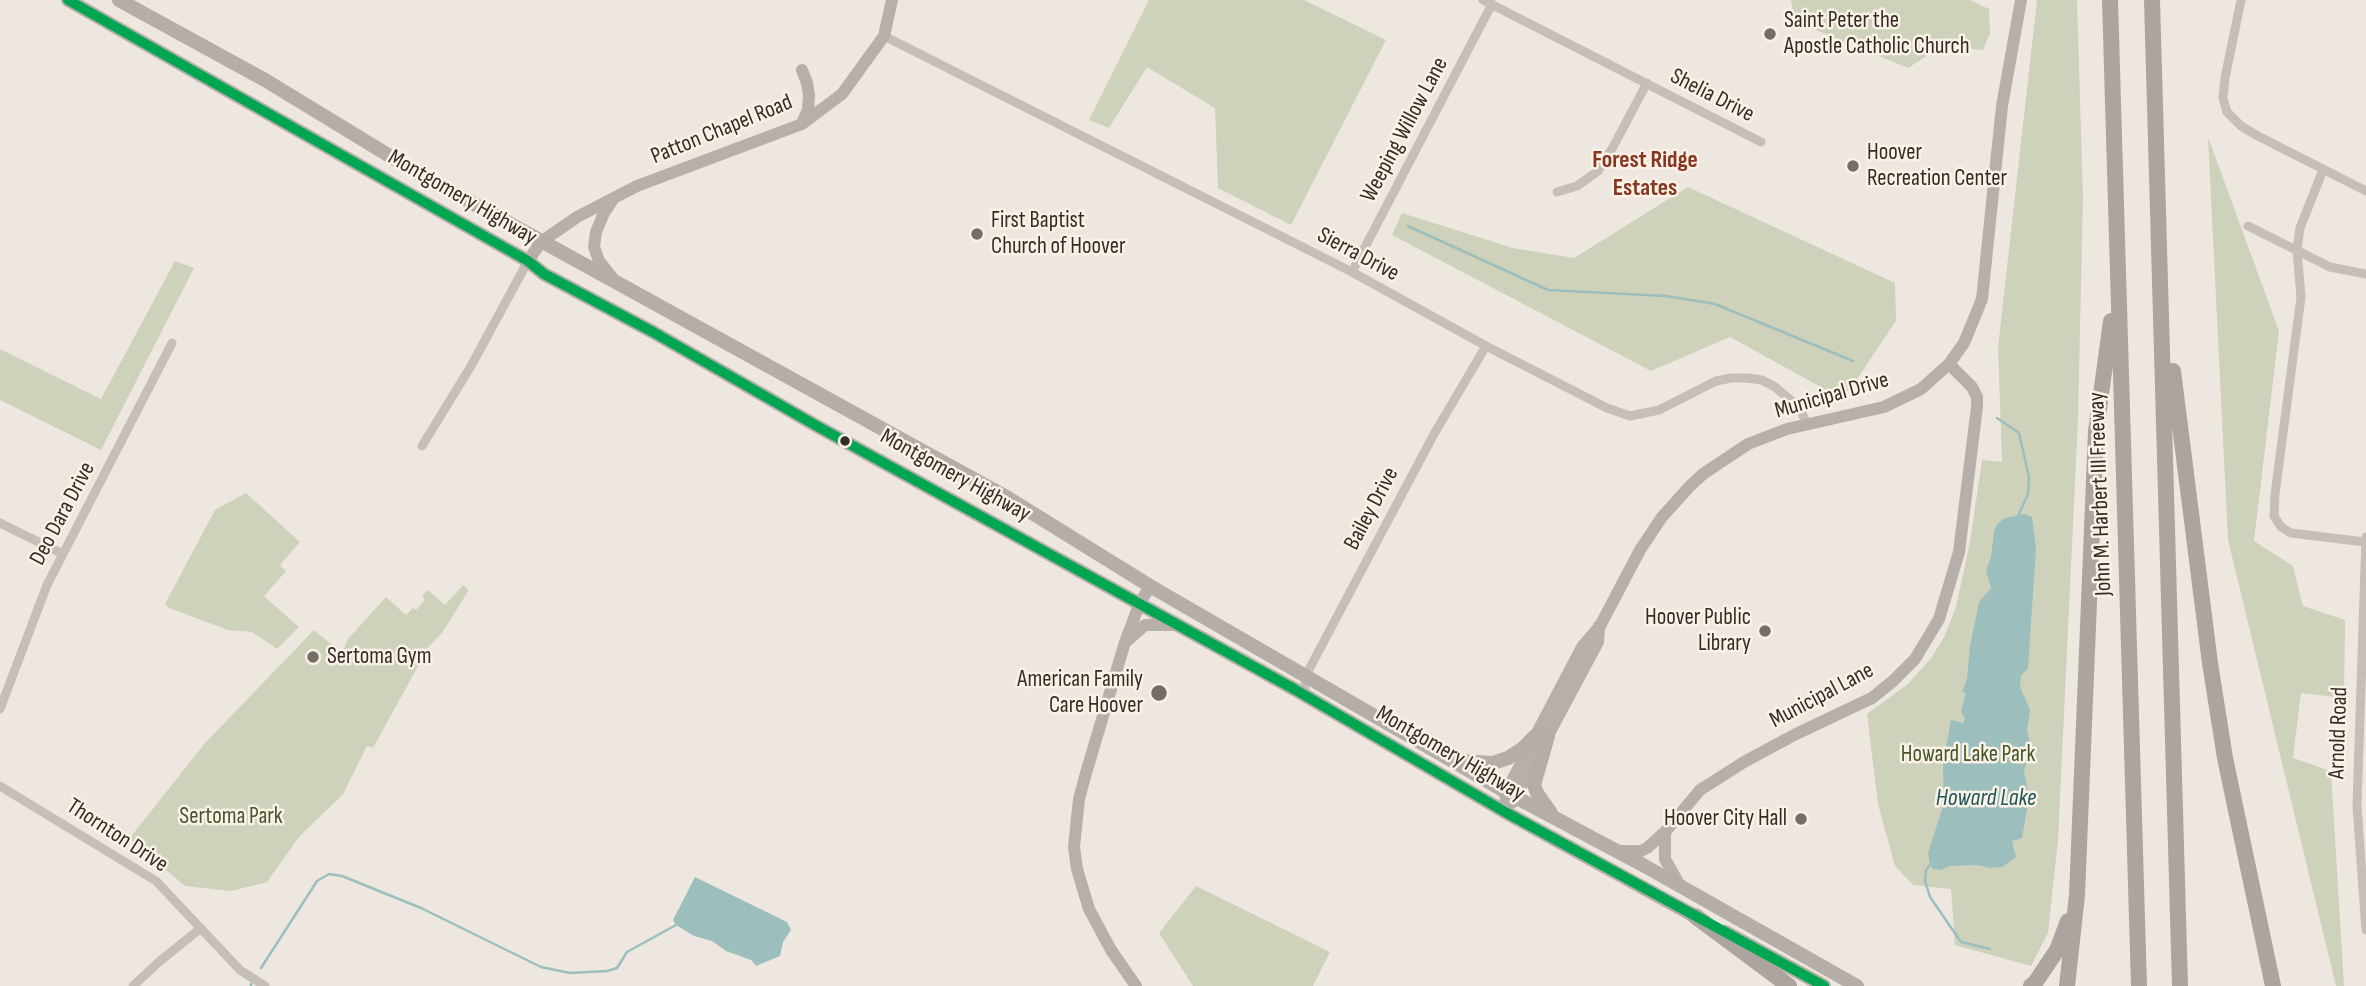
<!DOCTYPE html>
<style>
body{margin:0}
canvas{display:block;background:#ede7e0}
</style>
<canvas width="2366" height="986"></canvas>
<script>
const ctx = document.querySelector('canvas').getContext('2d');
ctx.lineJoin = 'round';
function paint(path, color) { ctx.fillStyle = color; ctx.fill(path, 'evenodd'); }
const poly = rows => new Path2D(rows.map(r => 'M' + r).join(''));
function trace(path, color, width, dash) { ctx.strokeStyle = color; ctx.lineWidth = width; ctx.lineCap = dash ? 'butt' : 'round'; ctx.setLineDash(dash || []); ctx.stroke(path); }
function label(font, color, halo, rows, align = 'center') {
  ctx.font = font + ' "Sofia Sans Condensed",sans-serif'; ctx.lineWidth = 5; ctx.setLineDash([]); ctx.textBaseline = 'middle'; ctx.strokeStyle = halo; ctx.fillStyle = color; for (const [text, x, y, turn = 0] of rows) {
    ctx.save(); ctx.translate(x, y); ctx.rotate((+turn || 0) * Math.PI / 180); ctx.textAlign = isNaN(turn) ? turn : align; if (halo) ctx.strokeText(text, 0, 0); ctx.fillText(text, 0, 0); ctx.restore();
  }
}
paint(poly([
 [1149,0,1304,0,1386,40,1291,225,1218,188,1215,108,1147,67,1109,128,1089,120],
 [1791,0,1970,0,1989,9,1990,33,1983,50,1942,46,1908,68,1794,21],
 [2037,0,2077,0,2083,198,2078,419,2058,840,2048,933,2031,966,1955,945,1951,889,1913,885,1895,866,1878,804,1867,714,1908,684,1931,658,1944,637,1956,607,1970,542,1982,460,2002,462,1998,347],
 [2208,137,2279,331,2254,541,2293,566,2303,606,2345,620,2344,698,2301,693,2293,758,2331,771,2344,986,2336,986,2228,540],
 [1688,187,1895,283,1896,321,1849,391,1830,392,1730,337,1651,371,1392,235,1402,213,1513,248,1574,258],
 [175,261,194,268,101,450,0,400,0,349,101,399],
 [246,493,300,542,280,565,286,571,264,596,299,627,277,649,252,632,228,630,169,608,165,604,215,510],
 [463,585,469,590,442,633,429,646,373,748,367,746,343,794,299,837,267,882,231,891,185,886,129,839,205,743,314,630,342,653,348,639,386,597,406,615,413,608,416,610,425,600,422,596,428,590,445,605],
 [1196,886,1330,952,1313,986,1193,986,1159,933]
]), '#ced2ba');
paint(poly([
 [2025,514,2032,517,2036,549,2028,668,2021,676,2020,687,2030,710,2027,731,2031,745,2024,771,2029,798,2022,838,2012,841,2016,857,2002,867,1990,868,1977,865,1950,866,1941,870,1933,869,1930,865,1928,853,1944,803,1943,765,1951,720,1963,723,1965,719,1961,712,1966,693,1962,692,1967,679,1970,646,1979,602,1991,588,1986,571,1991,557,1994,532,1997,524,2005,518],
 [695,877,787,922,791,930,783,942,780,956,756,966,751,960,726,951,712,941,694,936,676,925,673,920]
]), '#9cbfbe');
trace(poly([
 [1408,226,1548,290,1666,296,1715,304,1853,361],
 [1997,418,2019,433,2029,477,2028,494,2018,516],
 [1930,865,1926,870,1925,881,1930,897,1961,942,1990,949],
 [261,968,317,881,329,874,342,876,421,908,541,967,570,973,607,971,617,968,627,952,676,925],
 [251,986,251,984]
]), '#9cbfbe', 2.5);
trace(poly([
 [1483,0,1761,142],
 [2241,0,2225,78,2223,98,2227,112,2241,126,2258,136,2366,191],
 [884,36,1352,272,1486,346,1607,408,1630,416,1659,410,1716,381,1731,378,1747,378,1762,380,1775,387,1799,407,1807,424],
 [2323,170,2300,228,2297,250,2301,297,2275,494,2274,516,2281,527,2291,533,2365,542],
 [1557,192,1577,186,1598,171,1612,149,1647,83],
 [2248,226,2330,267,2366,274],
 [1352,272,1492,4],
 [422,446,471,366,528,261],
 [0,523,63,554],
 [2366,537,2357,806,2366,930],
 [1304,695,1306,675,1434,434,1486,346],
 [0,709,47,585,172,343],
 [0,786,156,881,240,970,265,986],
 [133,986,160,961,201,928]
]), '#c5beb9', 9);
trace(poly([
 [802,70,807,83,809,96,808,110,802,123],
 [612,201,604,213,596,232,594,247,599,261,615,281],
 [528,261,541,242,577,217,637,186,802,124,842,94,884,36,892,0],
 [1128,640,1145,625,1175,625],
 [1512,803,1598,642,1599,626],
 [1505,812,1506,792,1582,647,1600,626,1640,550,1662,517,1690,486,1703,474,1748,444,1787,429,1884,407,1921,389,1949,364,1964,343,1982,299,2002,106,2021,0],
 [1665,832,1665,859,1680,886],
 [1618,851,1641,851,1647,848,1665,832,1700,790,1744,762,1796,734,1872,698,1893,681,1915,659,1939,619,1959,552,1977,407,1977,397,1972,387,1949,364],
 [1136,986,1111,950,1089,909,1077,869,1074,847,1079,799,1086,773,1125,642,1139,605,1150,586]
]), '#b6afaa', 12);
trace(poly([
 [68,0,528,261,544,274,653,332,815,425,1294,689,1505,812,1704,921],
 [119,0,265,80,416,172,1008,498,1150,586,1506,792,1643,865,1857,986],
 [1548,736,1534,785,1537,793,1551,813],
 [1459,761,1493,763,1508,758,1522,749,1536,735],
 [1725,932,1824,986]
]), '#b5ada8', 14);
trace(poly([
 [2110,0,2139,986],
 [2152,0,2180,986],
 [2173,371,2210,663,2225,758,2273,986],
 [1695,916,1789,986],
 [2031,986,2035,983,2057,950,2068,921],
 [2067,986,2077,895,2096,431,2111,321]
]), '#aca59f', 16);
trace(poly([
 [68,0,528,261,544,274,653,332,815,425,1294,689,1505,812,1824,986]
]), '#00a651', 10);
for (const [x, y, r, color] of [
 [1770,34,7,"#766d68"],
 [1853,166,7,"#766d68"],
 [977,234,7,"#766d68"],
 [845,441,6,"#362c27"],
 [1765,631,7,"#766d68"],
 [313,657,7,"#766d68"],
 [1159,693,9,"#766d68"],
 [1801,819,7,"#766d68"]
]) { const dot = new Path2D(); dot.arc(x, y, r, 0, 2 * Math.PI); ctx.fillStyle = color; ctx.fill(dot); trace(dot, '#faf1e7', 2.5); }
label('23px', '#362c27', '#faf1e7', [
 ["Saint Peter the",1784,21],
 ["Apostle Catholic Church",1784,47],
 ["Hoover",1867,153],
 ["Recreation Center",1867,179],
 ["First Baptist",991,221],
 ["Church of Hoover",991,247],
 ["Hoover Public",1751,618,"right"],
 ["Library",1751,644,"right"],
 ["Sertoma Gym",327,657],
 ["American Family",1143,680,"right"],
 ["Care Hoover",1143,706,"right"],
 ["Hoover City Hall",1787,819,"right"]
], 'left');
label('23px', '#362c27', '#faf1e7', [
 ["Shelia Drive",1712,96,27],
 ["Patton Chapel Road",722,130,-22],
 ["Weeping Willow Lane",1405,130,-62],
 ["Montgomery Highway",462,198,30],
 ["Sierra Drive",1358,255,28],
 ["Municipal Drive",1832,396,-16],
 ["Montgomery Highway",955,476,29],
 ["John M. Harbert III Freeway",2101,494,-92],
 ["Bailey Drive",1372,509,-62],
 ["Deo Dara Drive",63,514,-62],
 ["Municipal Lane",1822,696,-28],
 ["Arnold Road",2339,733,-88],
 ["Montgomery Highway",1450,754,30],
 ["Thornton Drive",117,836,33]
]);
label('23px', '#46552a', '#faf1e7', [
 ["Howard Lake Park",1968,755],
 ["Sertoma Park",231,817]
]);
label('bold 24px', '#87361f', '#faf1e7', [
 ["Forest Ridge",1645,161],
 ["Estates",1645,189]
]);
label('italic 24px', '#1c5659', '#faf1e7', [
 ["Howard Lake",1986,799]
]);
</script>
